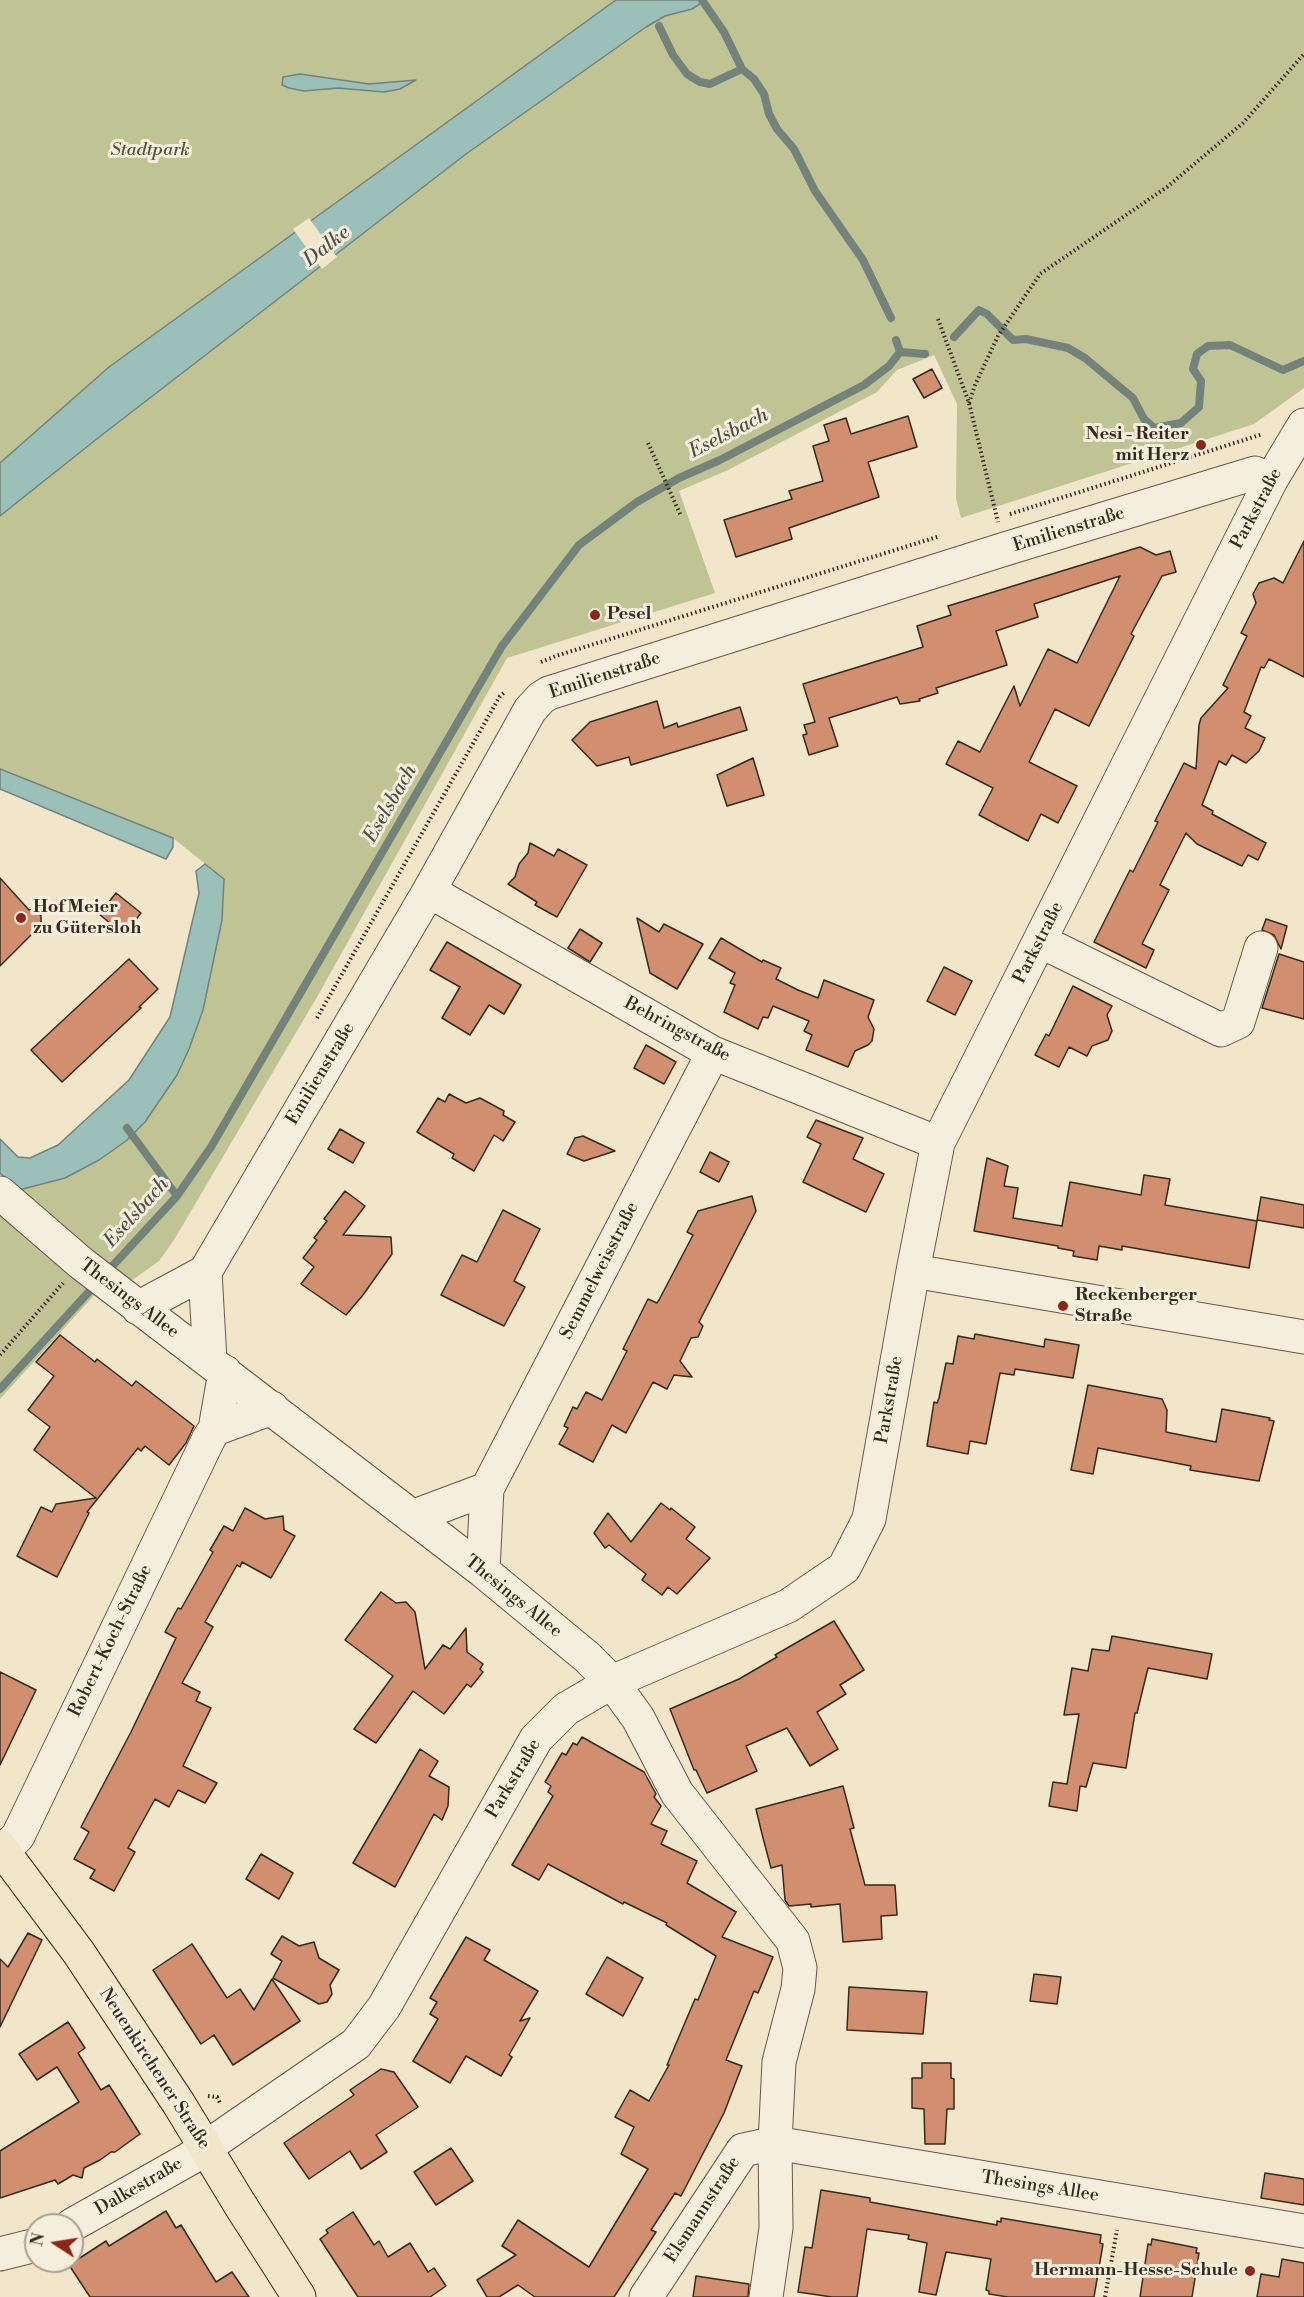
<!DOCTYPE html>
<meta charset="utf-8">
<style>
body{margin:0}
#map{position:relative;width:1304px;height:2297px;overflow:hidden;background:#f1e5ca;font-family:"Libre Bodoni",serif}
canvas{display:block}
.north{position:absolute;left:24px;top:2213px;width:60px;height:60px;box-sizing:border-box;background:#f6eedd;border:2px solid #a9a091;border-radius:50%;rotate:282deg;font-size:16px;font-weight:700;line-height:24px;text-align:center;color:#362a1f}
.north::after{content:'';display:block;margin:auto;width:21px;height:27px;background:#8f2418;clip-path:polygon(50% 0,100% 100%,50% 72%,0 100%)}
</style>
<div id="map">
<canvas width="1304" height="2297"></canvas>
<div class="north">N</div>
</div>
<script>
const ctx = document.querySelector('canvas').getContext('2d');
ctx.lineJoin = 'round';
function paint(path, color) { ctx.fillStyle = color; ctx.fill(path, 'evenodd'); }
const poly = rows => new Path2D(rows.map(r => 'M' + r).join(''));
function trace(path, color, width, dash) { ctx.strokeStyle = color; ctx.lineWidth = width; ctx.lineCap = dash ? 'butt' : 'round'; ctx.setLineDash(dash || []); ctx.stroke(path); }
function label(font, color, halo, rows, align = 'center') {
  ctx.font = font + ' "Libre Bodoni",serif'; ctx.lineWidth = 6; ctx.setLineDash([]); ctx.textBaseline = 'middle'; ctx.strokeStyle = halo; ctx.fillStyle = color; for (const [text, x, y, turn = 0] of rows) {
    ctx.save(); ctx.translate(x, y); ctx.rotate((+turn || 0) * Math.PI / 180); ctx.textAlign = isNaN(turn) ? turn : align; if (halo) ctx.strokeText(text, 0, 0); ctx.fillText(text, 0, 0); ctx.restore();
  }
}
paint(poly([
 [0,0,616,0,109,367,0,463],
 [706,0,1304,0,1304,388,1254,424,961,518,956,498,957,404,934,355,897,370,877,392,728,470,679,491,715,593,507,658,317,997,174,1240,159,1261,131,1281,75,1241,19,1190,65,1178,99,1160,126,1141,189,1049,203,1010,222,920,224,879,173,838,0,769,0,516,98,438,466,154,646,27,665,16,692,9],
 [0,1212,97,1292,0,1399]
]), '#c0c393');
const water = poly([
 [616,0,706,0,692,9,665,16,646,27,466,154,98,438,0,516,0,463,109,367,616,0],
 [300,74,369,84,416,80,400,89,384,92,338,88,304,91,289,88,282,85,283,77,300,74],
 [0,769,173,838,173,847,166,859,0,789,0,769],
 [205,864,224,879,222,920,203,1010,189,1049,177,1075,145,1122,126,1141,99,1160,65,1178,19,1190,0,1173,0,1139,18,1157,30,1158,58,1145,129,1080,170,1017,199,893,196,871,205,864]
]);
paint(water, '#9bbfb9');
trace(water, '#73837b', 1.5);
paint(poly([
 [309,218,337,257,322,269,293,229]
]), '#f1e5ca');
trace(poly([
 [702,0,724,32,742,69,754,79,764,94,769,114,777,129,794,149,815,191,863,260,891,318],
 [659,26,673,55,687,74,700,82,710,84,742,69],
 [954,337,979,310,987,314,1013,340,1026,339,1068,348,1085,358,1133,398,1144,419,1154,428,1181,423,1199,407,1201,381,1193,369,1197,354,1208,346,1230,345,1283,370,1304,361],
 [900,352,925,354],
 [127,1128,177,1196],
 [106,1273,177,1196,211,1147,502,646,579,545,637,502,679,478,720,460,864,385,889,366,900,352,896,340],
 [0,1389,96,1284]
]), '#73837b', 8);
const building = poly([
 [932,369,942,388,924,398,913,379,932,369],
 [908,416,917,447,868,462,879,497,789,528,792,539,736,557,724,520,792,499,789,491,823,481,813,446,829,441,824,425,846,418,851,434,908,416],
 [1304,541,1304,677,1269,659,1264,668,1261,667,1244,712,1251,716,1245,728,1265,738,1259,751,1246,763,1232,755,1226,765,1219,761,1202,805,1213,811,1212,814,1266,843,1258,860,1248,855,1242,866,1197,844,1186,833,1160,885,1169,890,1142,944,1154,950,1146,968,1094,942,1130,870,1133,872,1158,822,1155,821,1184,763,1196,769,1199,725,1201,718,1228,688,1223,685,1247,636,1241,633,1256,603,1253,594,1259,583,1274,578,1283,583,1304,541],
 [1140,547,1156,555,1170,551,1176,572,1162,576,1131,634,1134,636,1089,726,1055,709,1029,762,1077,786,1058,823,1041,814,1028,841,979,815,993,788,946,764,958,741,980,752,1014,686,1020,706,1048,649,1077,663,1120,576,1034,604,1038,617,996,631,1007,665,936,688,938,693,919,699,920,701,900,704,897,697,829,718,838,746,809,755,803,735,807,734,804,725,815,722,803,684,923,647,917,626,951,615,948,606,1140,547],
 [657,701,664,728,677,723,678,727,740,707,747,730,631,765,629,757,597,766,572,740,590,722,657,701],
 [753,758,764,795,727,806,717,775,753,758],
 [530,843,554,856,558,849,587,865,557,917,535,905,537,902,508,884,515,877,519,864,528,853,530,843],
 [0,878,29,910,35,909,41,916,41,925,0,966,0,878],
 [116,893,141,913,124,935,99,914,116,893],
 [637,918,659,932,664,924,703,944,677,989,650,973,637,918],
 [1266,919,1287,926,1281,949,1274,935,1262,930,1266,919],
 [580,929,602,943,590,962,568,948,580,929],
 [721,938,762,962,763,960,781,968,776,979,798,990,818,998,824,980,874,1000,868,1017,874,1029,872,1041,868,1045,855,1051,848,1067,806,1050,812,1035,804,1031,809,1021,773,1006,768,1018,763,1017,758,1029,724,1012,735,985,730,983,735,973,709,958,721,938],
 [447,942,521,985,504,1014,489,1005,470,1035,442,1018,460,987,430,970,447,942],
 [1279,954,1304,962,1304,1019,1262,1008,1279,954],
 [129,959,158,989,139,1007,141,1008,62,1082,31,1050,129,959],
 [944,967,972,981,955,1015,927,1001,944,967],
 [1073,986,1112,1006,1107,1015,1112,1031,1108,1040,1092,1046,1087,1056,1069,1047,1059,1067,1035,1055,1046,1034,1049,1036,1073,986],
 [646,1045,676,1062,664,1084,634,1068,646,1045],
 [449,1094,466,1103,480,1098,504,1111,503,1115,515,1122,503,1141,494,1135,474,1171,452,1158,454,1154,417,1132,438,1098,445,1102,449,1094],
 [816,1120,863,1138,853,1159,884,1174,866,1212,803,1182,821,1144,807,1137,816,1120],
 [340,1129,364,1143,353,1163,328,1149,340,1129],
 [583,1136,615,1151,584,1161,567,1154,575,1138,583,1136],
 [710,1152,729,1162,719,1182,700,1172,710,1152],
 [987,1158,1008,1166,1004,1186,1018,1188,1013,1218,1062,1226,1070,1182,1141,1195,1144,1175,1170,1179,1165,1205,1257,1221,1249,1268,1122,1246,1122,1250,1099,1246,1097,1260,1073,1256,1074,1251,1058,1248,1058,1246,974,1231,987,1158],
 [345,1191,365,1206,343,1235,391,1237,392,1254,363,1295,346,1315,301,1284,314,1267,303,1258,317,1240,314,1238,327,1221,324,1219,345,1191],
 [752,1196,756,1211,699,1322,703,1326,698,1337,691,1338,680,1361,692,1377,674,1375,667,1389,653,1382,626,1433,612,1425,593,1462,559,1444,568,1428,564,1426,573,1407,577,1409,586,1392,602,1400,627,1351,623,1349,648,1299,657,1303,659,1300,693,1235,687,1232,698,1211,752,1196],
 [1261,1197,1304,1205,1304,1228,1257,1220,1261,1197],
 [503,1210,540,1229,514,1281,525,1287,504,1326,441,1295,462,1255,477,1262,503,1210],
 [975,1334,1044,1347,1045,1339,1079,1345,1073,1378,1015,1369,1014,1375,1000,1373,986,1444,970,1441,968,1454,927,1446,934,1402,937,1403,939,1398,946,1363,953,1364,958,1336,974,1339,975,1334],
 [60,1335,95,1362,97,1359,132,1386,136,1381,194,1426,186,1443,169,1465,145,1446,141,1451,138,1448,87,1512,89,1513,57,1577,17,1556,41,1507,52,1512,56,1504,96,1498,34,1450,50,1427,28,1410,54,1376,36,1362,60,1335],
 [1088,1385,1162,1399,1167,1410,1166,1432,1216,1442,1222,1409,1270,1418,1269,1420,1274,1421,1259,1481,1190,1470,1191,1466,1098,1448,1093,1474,1071,1470,1088,1385],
 [661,1503,670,1510,671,1508,695,1527,686,1539,710,1558,677,1594,668,1587,662,1595,642,1580,646,1574,609,1545,605,1548,594,1533,608,1513,631,1542,661,1503],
 [245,1508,265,1519,283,1516,284,1530,295,1536,271,1578,242,1562,240,1567,237,1565,205,1622,213,1627,182,1683,200,1692,196,1701,211,1708,183,1766,217,1783,205,1803,178,1790,169,1807,155,1799,128,1848,135,1852,114,1891,90,1878,95,1870,74,1859,89,1832,81,1827,131,1732,176,1638,165,1632,178,1608,181,1609,213,1552,210,1550,224,1526,233,1531,245,1508],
 [381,1592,396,1603,406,1602,415,1612,425,1669,443,1645,450,1649,466,1628,467,1652,483,1664,480,1669,483,1672,471,1687,467,1684,444,1714,413,1691,376,1743,354,1729,393,1676,345,1640,381,1592],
 [834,1621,864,1670,840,1685,846,1694,817,1712,838,1749,810,1766,787,1728,746,1746,757,1771,707,1793,696,1770,694,1770,670,1709,739,1679,777,1657,775,1655,834,1621],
 [1112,1636,1212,1654,1207,1679,1148,1668,1137,1713,1135,1713,1126,1768,1093,1763,1086,1787,1080,1786,1077,1811,1049,1806,1053,1782,1067,1784,1079,1714,1064,1715,1072,1668,1088,1671,1092,1649,1109,1651,1112,1636],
 [0,1672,36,1690,0,1765,0,1672],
 [582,1737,644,1772,656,1794,654,1797,661,1806,651,1824,667,1831,661,1844,697,1861,687,1883,736,1912,722,1937,773,1957,758,1993,754,1991,726,2060,742,2066,724,2113,681,2196,675,2193,651,2230,656,2232,614,2297,535,2297,518,2285,499,2297,487,2297,477,2280,516,2255,502,2246,518,2220,589,2267,648,2169,621,2154,634,2127,615,2117,630,2090,649,2101,669,2065,667,2065,695,1999,698,2000,716,1956,666,1925,667,1923,624,1902,623,1904,548,1864,539,1880,512,1865,553,1796,548,1792,551,1786,545,1782,562,1753,566,1755,573,1743,577,1745,582,1737],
 [420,1749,438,1761,429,1776,449,1787,448,1806,442,1820,434,1814,395,1887,353,1863,420,1749],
 [843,1786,854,1828,850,1829,865,1885,895,1885,897,1915,881,1916,882,1939,843,1942,840,1904,811,1907,811,1904,789,1906,785,1900,782,1865,771,1868,762,1834,756,1809,843,1786],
 [261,1854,293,1873,279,1899,246,1879,261,1854],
 [28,1933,42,1940,0,2027,0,1959,8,1967,28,1933],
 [282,1936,299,1946,314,1942,319,1958,339,1970,330,1985,332,1994,327,2002,319,2004,273,1978,282,1961,271,1954,282,1936],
 [466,1937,490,1950,484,1960,538,1991,520,2021,530,2018,509,2055,512,2057,501,2076,466,2056,450,2083,413,2061,438,2019,430,2014,437,2002,430,1998,466,1937],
 [192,1944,227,1998,240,1989,254,2010,272,1979,300,2021,233,2065,214,2035,201,2044,153,1970,192,1944],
 [607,1957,643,1978,623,2016,586,1994,607,1957],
 [1034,1974,1061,1977,1057,2004,1030,2001,1034,1974],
 [849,1987,927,1992,923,2034,847,2030,849,1987],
 [68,2022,85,2048,78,2053,101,2090,109,2085,140,2134,115,2152,111,2152,100,2160,84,2168,82,2178,73,2175,58,2184,55,2180,0,2198,0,2151,79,2102,57,2067,37,2080,19,2054,68,2022],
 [922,2063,951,2063,951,2078,954,2079,954,2109,947,2109,945,2144,925,2144,924,2109,912,2108,912,2078,922,2078,922,2063],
 [381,2069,394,2072,418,2107,376,2135,387,2152,361,2169,350,2151,309,2179,284,2143,354,2095,350,2090,381,2069],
 [451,2148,473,2181,436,2205,414,2172,451,2148],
 [1265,2173,1304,2179,1304,2205,1261,2198,1265,2173],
 [821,2190,870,2198,870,2202,997,2225,997,2221,1001,2222,1001,2218,1101,2235,1100,2243,1103,2244,1094,2297,1008,2297,989,2294,989,2291,986,2290,991,2259,946,2252,936,2295,919,2292,927,2243,908,2239,909,2235,867,2229,857,2297,832,2297,798,2292,805,2247,812,2248,821,2190],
 [166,2211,176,2228,181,2225,216,2282,232,2272,249,2297,90,2297,69,2265,106,2241,109,2246,166,2211],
 [353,2212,374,2245,379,2241,388,2257,410,2243,428,2272,434,2268,446,2286,430,2297,358,2297,320,2239,328,2233,326,2230,353,2212],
 [1152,2239,1197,2248,1196,2253,1199,2253,1192,2297,1140,2297,1148,2244,1151,2245,1152,2239],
 [1282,2259,1304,2263,1304,2297,1257,2297,1261,2274,1279,2277,1282,2259],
 [696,2276,749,2284,748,2297,693,2297,696,2276]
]);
paint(building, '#d28f6f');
trace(building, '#362a1f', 1.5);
const minor = poly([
 [429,891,713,1053,938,1143],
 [1040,941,1221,1030,1238,1022,1261,948],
 [0,1193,81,1263,483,1571,587,1657,612,1682,638,1718,677,1793,793,1941,800,1968,798,1989,779,2062,775,2143,776,2228,766,2297],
 [913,1271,1304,1337],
 [205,1272,210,1360],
 [138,1308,205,1272,429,891,530,710,541,698,549,693,1005,549,1255,473,1271,480],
 [215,1429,272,1408],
 [412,1517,487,1489],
 [483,1571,487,1489,713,1053],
 [3,1851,18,1836,209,1438,215,1429,225,1372],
 [72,2225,189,2159,356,2044,384,2007,536,1739,566,1709,612,1682,788,1606,844,1568,869,1519,913,1271,938,1143,1271,480,1304,425],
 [0,2254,36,2245],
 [646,2297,743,2150,775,2143,1304,2231]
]);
const major = poly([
 [0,1847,79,1953,179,2104,239,2203,299,2297]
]);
trace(minor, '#65594a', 35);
trace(major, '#362a1f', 35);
trace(poly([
 [938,319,969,403,998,522],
 [969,403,975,385,998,336,1040,274,1167,187,1243,123,1304,54],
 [648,443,681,516],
 [1010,514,1263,434],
 [541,662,556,656,940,536],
 [317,1018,500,696,505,692],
 [0,1355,63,1283],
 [208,2096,217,2097,220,2103],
 [1105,2297,1117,2230]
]), '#362a1f', 4, [1.5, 3]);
trace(minor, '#f6eedd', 33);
trace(major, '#f1e5ca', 33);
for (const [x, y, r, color] of [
 [1201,445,6,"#8f2418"],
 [595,615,6,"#8f2418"],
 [21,918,6,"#8f2418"],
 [1063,1306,6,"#8f2418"],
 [1250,2271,6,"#8f2418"]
]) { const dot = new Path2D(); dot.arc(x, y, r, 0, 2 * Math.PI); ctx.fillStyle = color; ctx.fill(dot); trace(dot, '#f6eedd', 2); }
label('italic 18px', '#58503c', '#f6eedd', [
 ["Stadtpark",150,151]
]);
label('bold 18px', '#362a1f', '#f6eedd', [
 ["Nesi - Reiter",1189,435,"right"],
 ["mit Herz",1189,456,"right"],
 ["Pesel",607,615],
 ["Hof Meier",33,908],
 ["zu Gütersloh",33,929],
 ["Reckenberger",1075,1296],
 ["Straße",1075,1317],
 ["Hermann-Hesse-Schule",1238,2271,"right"]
], 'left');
label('18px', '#362a1f', '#f6eedd', [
 ["Parkstraße",1257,509,-62],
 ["Emilienstraße",1069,530,-17],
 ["Emilienstraße",605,676,-18],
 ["Parkstraße",1039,943,-63],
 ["Behringstraße",677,1030,28],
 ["Emilienstraße",321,1074,-59],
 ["Semmelweisstraße",600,1271,-63],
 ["Thesings Allee",129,1299,37],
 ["Parkstraße",890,1400,-80],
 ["Thesings Allee",513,1597,39],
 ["Robert-Koch-Straße",111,1641,-64],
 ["Parkstraße",514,1779,-59],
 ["Neuenkirchener Straße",154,2069,57],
 ["Dalkestraße",139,2187,-30],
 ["Thesings Allee",1040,2187,9],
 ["Elsmannstraße",703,2210,-57]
]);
label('italic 20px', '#4f4f46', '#f6eedd', [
 ["Dalke",327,247,-38],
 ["Eselsbach",729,434,-27],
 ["Eselsbach",391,804,-60],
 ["Eselsbach",137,1213,-48]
]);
</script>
